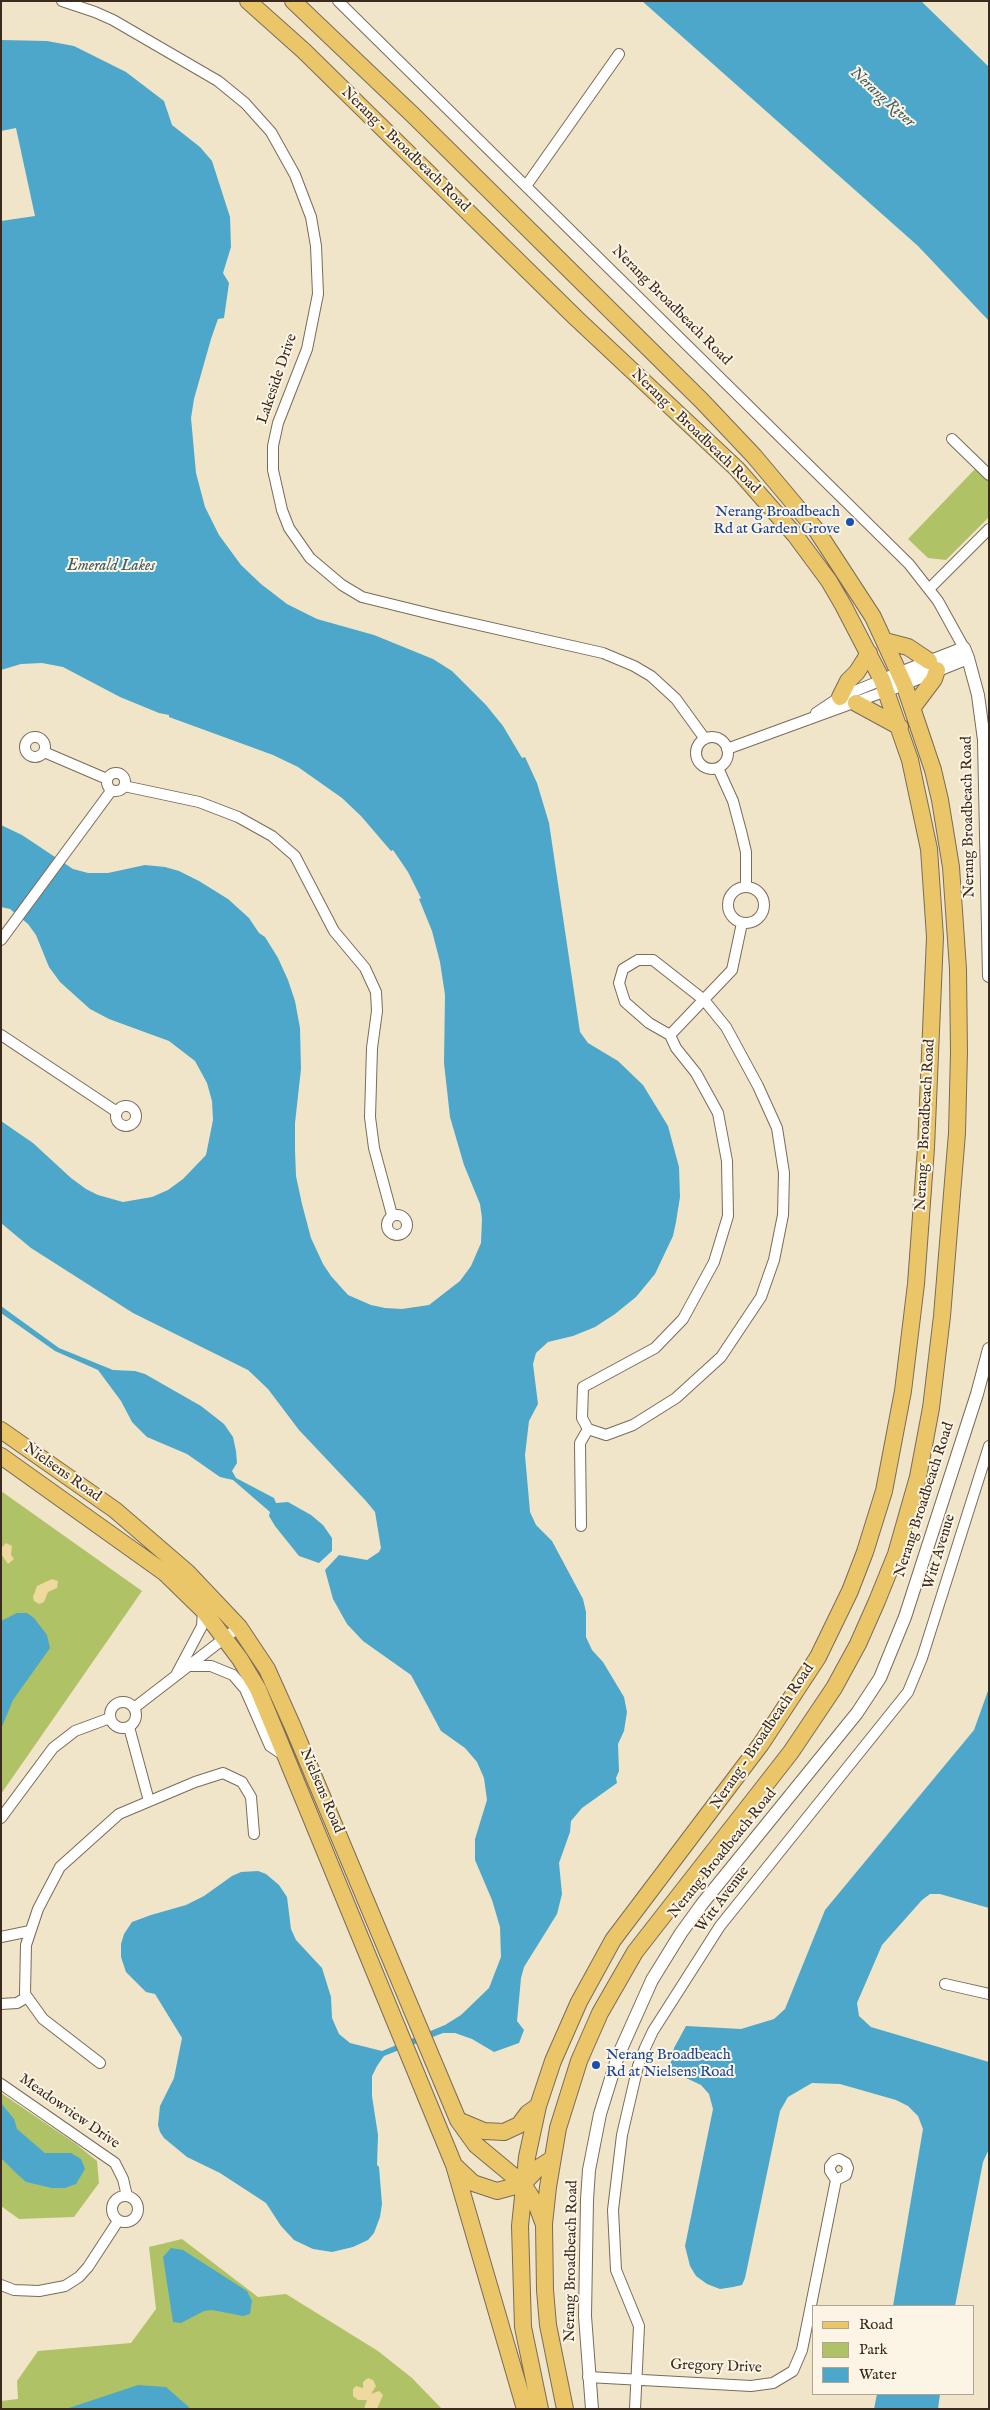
<!DOCTYPE html>
<style>
body{margin:0}
#map{position:relative;width:990px;height:2410px;overflow:hidden;background:#f0e5c8;font-family:"IM FELL English",serif}
canvas{display:block}
.frame{position:absolute;inset:0;border:2px solid #3b2a1e;pointer-events:none}
.legend{position:absolute;left:812px;top:2305px;width:162px;height:90px;box-sizing:border-box;background:#fcf5e5;border:1px solid #afa495;margin:0;padding:6px 9px;list-style:none;font-size:15px;color:#3b2a1e}
.legend li{display:flex;align-items:center;gap:10px;height:25px}
.legend b{width:25px;border:1px solid #afa495}
</style>
<div id="map">
<canvas width="990" height="2410"></canvas>
<div class="frame"></div>
<ul class="legend">
<li><b style="height:6px;background:#eac669"></b>Road</li>
<li><b style="height:14px;background:#b0c266"></b>Park</li>
<li><b style="height:14px;background:#4ca7ca"></b>Water</li>
</ul>
</div>
<script>
const ctx = document.querySelector('canvas').getContext('2d');
ctx.lineJoin = 'round';
function paint(path, color) { ctx.fillStyle = color; ctx.fill(path, 'evenodd'); }
const poly = rows => new Path2D(rows.map(r => 'M' + r).join(''));
function trace(path, color, width, dash) { ctx.strokeStyle = color; ctx.lineWidth = width; ctx.lineCap = dash ? 'butt' : 'round'; ctx.setLineDash(dash || []); ctx.stroke(path); }
function label(font, color, halo, rows, align = 'center') {
  ctx.font = font + ' "IM FELL English",serif'; ctx.lineWidth = 4; ctx.setLineDash([]); ctx.textBaseline = 'middle'; ctx.strokeStyle = halo; ctx.fillStyle = color; for (const [text, x, y, turn = 0] of rows) {
    ctx.save(); ctx.translate(x, y); ctx.rotate((+turn || 0) * Math.PI / 180); ctx.textAlign = isNaN(turn) ? turn : align; if (halo) ctx.strokeText(text, 0, 0); ctx.fillText(text, 0, 0); ctx.restore();
  }
}
paint(poly([
 [975,469,989,481,989,517,946,560,928,558,908,539],
 [1,1491,142,1591,1,1794],
 [1,2093,76,2144,97,2161,99,2183,74,2217,19,2219,1,2206],
 [182,2239,258,2297,286,2294,378,2351,412,2378,442,2409,1,2409,1,2401,18,2399,17,2381,38,2351,131,2343,156,2309,149,2247]
]), '#b0c266');
paint(poly([
 [6,1543,12,1546,11,1555,14,1559,8,1564,1,1554,1,1548],
 [52,1579,58,1581,57,1588,48,1592,44,1602,39,1604,34,1601,33,1597,37,1586],
 [368,2378,373,2380,376,2386,371,2394,379,2391,383,2395,377,2409,364,2409,367,2400,358,2400,353,2396,353,2389,356,2386,363,2388,363,2382]
]), '#eeda9e');
paint(poly([
 [642,1,921,1,989,67,989,321,918,246],
 [1,40,47,41,74,46,126,72,164,101,172,125,200,147,212,161,230,217,231,247,223,273,229,283,224,318,218,319,211,339,194,399,191,418,196,473,205,507,219,535,241,565,261,584,287,604,317,619,374,635,433,659,452,671,486,705,503,726,522,758,525,757,537,783,549,823,580,1032,588,1043,618,1061,643,1085,668,1126,679,1167,680,1197,676,1222,673,1236,655,1274,636,1297,615,1314,595,1327,573,1336,548,1342,536,1353,533,1364,538,1404,529,1421,525,1455,530,1512,536,1525,552,1541,583,1599,586,1612,586,1637,592,1650,603,1662,624,1697,627,1712,624,1731,618,1744,619,1771,616,1778,617,1783,582,1808,571,1821,570,1832,559,1863,562,1894,557,1914,524,1967,521,1978,517,2021,524,2030,519,2043,494,2052,472,2039,455,2033,443,2033,384,2056,377,2066,372,2076,372,2096,378,2135,377,2165,379,2167,382,2204,380,2217,374,2233,368,2240,353,2247,332,2252,313,2249,294,2240,281,2226,266,2203,220,2173,187,2157,164,2138,160,2132,158,2125,160,2106,174,2078,182,2038,155,1994,146,1992,126,1972,121,1957,121,1944,124,1934,132,1922,151,1915,186,1905,204,1896,232,1876,241,1872,258,1871,266,1874,279,1885,287,1897,291,1929,296,1940,322,1968,331,1997,332,2018,339,2034,350,2043,382,2051,445,2025,461,2015,489,1988,501,1957,500,1927,492,1900,475,1860,475,1839,487,1800,484,1778,477,1762,465,1748,441,1731,411,1675,363,1641,347,1624,333,1599,325,1570,339,1555,367,1560,379,1552,381,1548,375,1512,366,1501,299,1430,268,1389,248,1370,133,1313,31,1248,1,1223,1,1121,33,1143,71,1178,86,1189,98,1195,123,1202,152,1197,168,1190,183,1179,206,1155,213,1120,212,1101,207,1083,195,1061,169,1041,109,1019,90,1009,60,982,49,967,36,935,28,924,10,909,1,907,1,825,22,835,73,869,88,873,108,873,145,865,165,867,179,871,199,881,228,899,249,918,259,933,265,937,278,958,288,980,295,1001,300,1028,301,1069,295,1123,295,1150,296,1176,302,1204,311,1238,323,1264,331,1276,348,1295,371,1305,385,1308,402,1309,429,1305,460,1281,471,1266,481,1243,482,1218,480,1204,464,1165,450,1117,444,1063,445,995,440,962,432,931,419,899,421,898,408,872,393,850,391,851,361,816,342,798,298,767,273,755,169,717,169,715,159,713,120,697,63,667,42,663,21,664,1,670,1,221,35,216,16,128,1,131],
 [1,1306,59,1348,113,1370,135,1371,145,1374,201,1406,224,1424,233,1437,236,1451,237,1463,232,1471,236,1478,274,1498,276,1503,288,1502,311,1515,323,1525,332,1538,332,1551,319,1563,299,1556,275,1526,269,1516,270,1512,233,1480,220,1477,187,1454,147,1437,132,1422,121,1401,98,1370,55,1351,1,1313],
 [17,1613,27,1613,34,1618,47,1635,50,1648,13,1700,1,1729,1,1621],
 [989,1688,989,1908,940,1894,930,1894,922,1900,882,1945,857,2003,859,2016,871,2027,989,2062,989,2149,983,2162,955,2306,893,2306,923,2129,918,2116,908,2106,896,2100,840,2084,812,2083,788,2097,780,2111,745,2278,742,2285,733,2287,720,2289,707,2284,696,2276,690,2266,685,2246,713,2109,709,2094,701,2085,669,2070,674,2048,686,2026,741,2029,774,2019,785,2009,825,1910,974,1730],
 [1,2103,14,2119,17,2129,45,2153,71,2153,81,2159,85,2169,76,2184,65,2188,52,2188,26,2182,16,2173,1,2158],
 [171,2248,183,2250,247,2291,252,2301,250,2314,243,2316,212,2310,204,2311,181,2323,173,2322,163,2257],
 [138,2385,166,2387,191,2409,66,2409],
 [877,2394,940,2394,938,2409,874,2409]
]), '#4ca7ca');
const minor = poly([
 [62,1,95,12,113,20,218,81,245,103,271,132,295,175,311,217,316,246,318,294,307,349,278,423,273,446,273,470,282,510,289,528,310,558,342,585,362,597,439,616,603,653,634,666,651,676,676,699,705,739],
 [338,1,909,564,938,601,964,648],
 [526,186,619,54],
 [952,439,989,475],
 [930,588,989,529],
 [816,713,840,697,882,680],
 '25 747a10 10 0 1 1 20 0a10 10 0 1 1-20 0Z',
 '696 753a16 16 0 1 1 32 0a16 16 0 1 1-32 0Z',
 [727,749,886,691],
 [44,752,107,779],
 [718,768,733,801,741,831,746,852,746,887],
 '107 782a9 9 0 1 1 18 0a9 9 0 1 1-18 0Z',
 [124,786,199,802,238,817,272,836,295,856,334,931,365,968,376,992,377,1011,372,1048,370,1117,374,1148,392,1215],
 '728 905a18 18 0 1 1 36 0a18 18 0 1 1-36 0Z',
 [1,940,111,791],
 [638,960,653,960,704,1000,726,1027,758,1086,777,1128,784,1173,783,1215,774,1260,761,1297,721,1357,676,1398,633,1425,606,1435,588,1429,582,1418,583,1387,655,1348,683,1319,714,1262,728,1216,727,1161,718,1113,696,1073,676,1048,670,1035,649,1023,625,1002,619,983,623,969,638,960],
 [1,1035,117,1112],
 [670,1035,732,970,742,923],
 '116 1116a10 10 0 1 1 20 0a10 10 0 1 1-20 0Z',
 '387 1225a10 10 0 1 1 20 0a10 10 0 1 1-20 0Z',
 [581,1526,580,1443,588,1429],
 [190,1666,211,1666,233,1675,245,1689,270,1746,285,1756],
 [176,1675,202,1626,203,1611],
 '110 1715a13 13 0 1 1 26 0a13 13 0 1 1-26 0Z',
 [134,1708,239,1627],
 [129,1727,149,1801],
 [1,1818,53,1748,75,1731,110,1718],
 [1,1937,30,1931],
 [945,1984,989,1994],
 [1,2004,17,2003,27,1997],
 [100,2063,43,2019,25,1994,26,1945,38,1909,60,1867,119,1814,195,1782,223,1773,242,1782,251,1797,254,1834],
 [1,2084,115,2163,123,2179,127,2196],
 [839,2159,846,2163,848,2168,846,2175,836,2180,830,2171,830,2166,834,2161,839,2159],
 '112 2209a13 13 0 1 1 26 0a13 13 0 1 1-26 0Z',
 [1,2285,14,2290,39,2291,65,2286,79,2277,88,2267,118,2221],
 [588,2377,751,2386,773,2383,793,2371,802,2350,836,2180],
 [635,2409,639,2326,616,2270,613,2210,622,2135,638,2066,645,2048,653,2031,720,1926,908,1692,922,1658,989,1446]
]);
const tertiary = poly([
 [882,680,964,648,968,658,978,695,984,740,989,976],
 [886,691,968,658],
 [592,2409,585,2316,587,2200,589,2170,600,2114,618,2056,652,1980,681,1933,702,1904,857,1713,880,1678,905,1617,977,1394,989,1349]
]);
const primary = poly([
 [248,1,304,51,576,318,737,469,795,535,829,581,843,605,882,680,910,760,929,849,935,937,926,1148,916,1284,903,1391,884,1491,865,1552,850,1591,818,1657,761,1744,613,1940,579,2002,553,2061,538,2106,527,2157,520,2226,523,2327,540,2409],
 [293,1,414,116,702,401,754,456,817,531,873,617,904,684,933,770,940,800,951,867,958,969,959,1052,957,1133,942,1316,931,1408,918,1477,896,1554,877,1601,858,1644,834,1688,791,1752,635,1952,600,2013,579,2061,558,2128,548,2187,544,2224,545,2290,548,2325,565,2409],
 [885,641,908,647,929,661],
 [840,697,848,681,857,672,869,653],
 [856,703,900,727],
 [913,707,934,679,937,670],
 [1,1430,115,1510,187,1572,239,1627,267,1669,293,1727,458,2120,476,2145,523,2184,537,2206,543,2222],
 [1,1456,165,1573,203,1610,240,1659,258,1689,454,2165,525,2409],
 [458,2120,484,2131,504,2132,519,2125,528,2113,538,2106],
 [454,2165,473,2183,497,2191,523,2184,538,2168,552,2159]
]);
trace(minor, '#7a6b5a', 12);
trace(tertiary, '#7a6b5a', 14);
trace(primary, '#7a6b5a', 18);
trace(minor, '#fff', 10);
trace(tertiary, '#fff', 12);
trace(primary, '#eac669', 16);
for (const [x, y, r, color] of [
 [850,522,5,"#1a4fb4"],
 [596,2065,5,"#1a4fb4"]
]) { const dot = new Path2D(); dot.arc(x, y, r, 0, 2 * Math.PI); ctx.fillStyle = color; ctx.fill(dot); trace(dot, '#fcf5e5', 2); }
label('15px', '#3b2a1e', '#fcf5e5', [
 ["Nerang - Broadbeach Road",405,150,44],
 ["Nerang Broadbeach Road",671,306,45],
 ["Lakeside Drive",278,379,-71],
 ["Nerang - Broadbeach Road",695,432,44],
 ["Nerang Broadbeach Road",969,817,-91],
 ["Nerang - Broadbeach Road",926,1125,-87],
 ["Nielsens Road",62,1473,35],
 ["Nerang Broadbeach Road",925,1500,-72],
 ["Witt Avenue",940,1552,-73],
 ["Nerang - Broadbeach Road",763,1737,-56],
 ["Nielsens Road",321,1791,67],
 ["Nerang Broadbeach Road",723,1854,-51],
 ["Witt Avenue",723,1900,-53],
 ["Meadowview Drive",69,2112,35],
 ["Nerang Broadbeach Road",572,2261,-89],
 ["Gregory Drive",716,2367,2]
]);
label('15px', '#164399', '#fcf5e5', [
 ["Nerang Broadbeach",840,513],
 ["Rd at Garden Grove",840,530],
 ["Nerang Broadbeach",606,2056,"left"],
 ["Rd at Nielsens Road",606,2073,"left"]
], 'right');
label('italic 16px', '#425c63', '#fcf5e5', [
 ["Nerang River",882,98,42],
 ["Emerald Lakes",111,567]
]);
</script>
